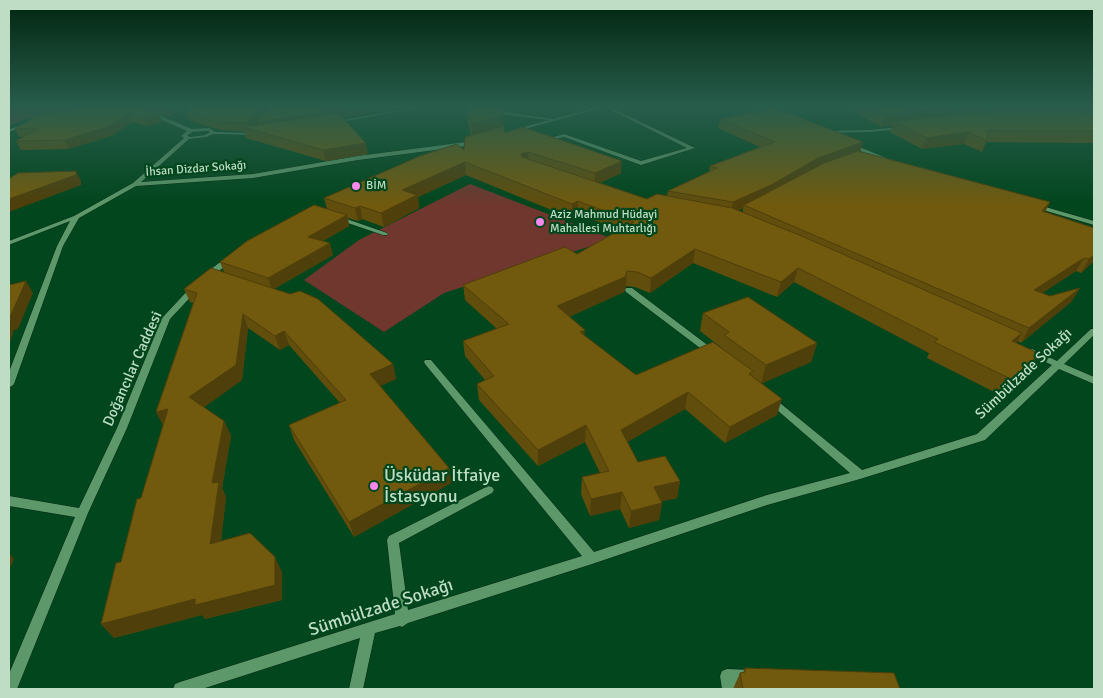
<!DOCTYPE html>
<meta charset="utf-8">
<style>
body{margin:0}
#map{position:relative;width:1103px;height:698px;overflow:hidden;background:#02461d;font-family:Signika,sans-serif}
canvas{display:block}
.frame{position:absolute;inset:0;border:10px solid #bfddc4;pointer-events:none}
</style>
<div id="map">
<canvas width="1103" height="698"></canvas>
<div class="frame"></div>
</div>
<script>
const ctx = document.querySelector('canvas').getContext('2d');
ctx.lineJoin = 'round';
function paint(path, color) { ctx.fillStyle = color; ctx.fill(path, 'evenodd'); }
const poly = rows => new Path2D(rows.map(r => 'M' + r).join(''));
function trace(path, color, width, dash) { ctx.strokeStyle = color; ctx.lineWidth = width; ctx.lineCap = dash ? 'butt' : 'round'; ctx.setLineDash(dash || []); ctx.stroke(path); }
function label(font, color, halo, rows, align = 'center') {
  ctx.font = font + ' Signika,sans-serif'; ctx.lineWidth = 4.5; ctx.setLineDash([]); ctx.textBaseline = 'middle'; ctx.strokeStyle = halo; ctx.fillStyle = color; for (const [text, x, y, turn = 0] of rows) {
    ctx.save(); ctx.translate(x, y); ctx.rotate((+turn || 0) * Math.PI / 180); ctx.textAlign = isNaN(turn) ? turn : align; if (halo) ctx.strokeText(text, 0, 0); ctx.fillText(text, 0, 0); ctx.restore();
  }
}
paint(poly([
 [12,107,66,107,59,114,27,119,9,126,9,108],
 [470,184,613,239,444,293,384,332,304,280,359,240]
]), '#6f372e');
const minor = poly([
 [415,107,423,107,335,123,333,122,415,107],
 [467,107,475,107,553,119,599,107,610,107,695,148,641,165,564,137,542,142,540,141,564,134,641,161,687,148,605,107,514,132,512,131,512,130,549,120,506,115,467,107],
 [761,107,766,107,781,114,777,115,761,107],
 [148,112,152,112,192,129,209,128,216,132,255,133,257,134,255,135,213,134,206,137,189,139,141,182,253,174,358,156,466,142,469,144,466,146,358,160,253,178,136,186,79,218,63,246,14,384,12,386,9,387,9,372,57,246,70,221,11,244,9,245,9,241,74,216,133,183,184,138,181,136,187,131,148,114,148,112],
 [208,131,210,132,205,135,191,137,187,136,192,132,208,131],
 [26,124,28,124,28,126,9,132,9,129,26,124],
 [901,127,903,127,903,129,869,132,825,133,823,132,825,131,869,130,901,127],
 [850,143,891,160,892,161,887,162,848,146,847,145,850,143],
 [1035,204,1094,221,1094,225,1033,207,1032,206,1035,204],
 [338,216,387,233,388,234,387,235,383,235,336,219,336,217,338,216],
 [227,257,233,257,234,259,209,279,203,279,203,275,227,257],
 [192,286,198,286,199,288,170,319,127,428,88,513,17,689,9,689,9,674,75,517,9,506,9,496,79,508,117,428,162,318,192,286],
 [626,288,632,288,714,350,715,352,714,354,708,354,626,292,625,290,626,288],
 [1091,329,1094,329,1094,335,1064,364,1094,377,1094,384,1059,369,985,440,860,479,767,505,592,564,408,623,402,627,400,626,375,633,363,689,349,689,360,638,202,689,173,689,175,684,180,682,395,614,387,540,389,536,488,486,492,487,494,490,492,493,399,543,408,610,582,556,425,364,424,362,425,360,431,360,594,552,767,495,850,473,769,403,767,401,769,399,775,399,862,470,977,434,1052,365,1026,353,1025,351,1026,349,1032,349,1057,361,1091,329],
 [727,669,751,670,756,672,758,677,756,682,751,684,736,684,736,689,722,689,720,676,722,671,727,669]
]);
trace(minor, '#072711', 1);
paint(minor, '#5c986a');
paint(poly([
 [57,107,183,107,170,117,159,114,162,122,147,126,132,122,113,135,69,149,21,150,16,141,23,137,19,137,15,129,59,111],
 [192,107,268,107,254,125,400,107,342,117,368,154,326,161,246,138,244,131,221,130,190,121,187,113],
 [466,107,504,126,505,133,621,173,600,183,647,199,667,196,668,191,709,172,710,166,760,147,718,128,720,119,860,152,1050,202,1045,212,1094,228,1094,261,1081,273,1076,271,1042,293,1050,296,1080,288,1071,302,1021,343,1018,341,1016,343,1040,354,1030,370,1002,396,927,358,929,353,794,282,777,297,693,263,650,293,635,287,626,286,624,292,569,317,584,336,636,375,722,348,700,331,703,313,817,343,811,362,761,383,777,415,725,443,685,409,627,442,638,462,680,481,677,498,662,501,662,503,659,520,629,528,620,509,590,516,581,494,582,477,600,473,585,442,538,466,479,400,477,384,485,380,465,356,463,341,497,329,465,300,463,285,577,254,619,230,578,214,571,218,466,175,418,197,419,208,384,227,362,219,358,221,348,218,349,226,323,241,333,255,274,289,393,364,396,379,380,386,449,468,451,483,354,537,294,440,289,425,340,403,289,345,280,350,248,328,242,380,204,407,224,421,231,436,222,488,226,497,221,541,282,572,282,600,205,619,202,615,114,638,101,624,141,498,163,425,156,412,193,303,190,302,184,289,224,272,220,262,327,209,324,198,464,150,471,134,467,121],
 [743,208,743,212,738,211],
 [844,107,1094,107,1094,143,986,142,982,152,964,144,922,149,890,132,892,126,881,127],
 [745,668,900,689,733,689,740,673,743,673]
]), '#614d0c');
paint(poly([
 [57,107,101,107,60,114],
 [170,107,183,107,170,117,167,110],
 [260,107,268,107,251,129,248,128,247,123],
 [355,107,400,107,260,130,257,122],
 [964,107,959,119,894,121,892,126,881,127,885,114],
 [978,107,998,107,994,116,973,118],
 [1089,107,1094,107,1094,113,1084,117],
 [129,113,132,122,113,135,69,149,65,140],
 [159,114,162,122,147,126,143,118],
 [503,115,504,131,473,140,472,124],
 [968,132,964,144,922,149,926,138],
 [863,142,860,153,744,205,743,208,731,214,733,202,818,158],
 [366,143,368,154,326,161,323,150],
 [528,152,529,164,521,166,521,154],
 [622,161,621,173,595,185,595,173],
 [465,162,466,175,418,197,419,208,384,227,381,213,402,190],
 [76,171,81,181,81,185,9,212,9,199],
 [578,201,578,214,571,218,572,204],
 [1050,202,1043,215,1042,211],
 [360,206,362,219,358,221,355,208],
 [347,215,349,226,311,248,308,237],
 [330,243,333,255,272,290,268,278],
 [695,249,693,263,650,293,651,278],
 [1094,255,1094,261,1081,273,1089,259],
 [1084,258,1076,271,1026,304,1034,290],
 [798,268,794,282,777,297,781,282],
 [627,271,626,286,624,292,557,322,557,306],
 [26,281,33,293,18,329,14,330,9,346,9,317],
 [1080,288,1071,302,1021,343,1029,328],
 [243,314,248,328,242,380,197,412,189,397],
 [585,330,584,346,580,332],
 [284,331,289,345,280,350,275,336],
 [1022,333,1013,349,1012,341],
 [817,343,811,362,761,384,766,365],
 [1040,354,1030,370,1002,396,1011,379],
 [393,364,396,379,374,389,370,374],
 [688,392,685,409,619,447,621,430],
 [782,399,777,415,725,443,730,427],
 [168,409,164,427,156,412],
 [224,421,231,436,222,488,226,497,219,559,210,544,212,483],
 [586,425,585,442,538,466,538,450],
 [449,468,451,483,354,537,349,522],
 [680,481,677,498,651,504,654,487],
 [622,492,620,509,590,516,591,499],
 [662,503,659,520,629,528,631,511],
 [9,553,14,559,9,570],
 [275,557,282,572,282,600,205,619,202,615,114,638,101,624]
]), '#4f3f0a');
const building = poly([
 [91,107,138,107,159,114,143,118,129,113,109,126,65,140,16,141,38,128,15,129,37,116,54,112,91,107],
 [157,107,170,107,167,110,157,107],
 [192,107,260,107,247,123,219,122,187,113,192,107],
 [270,107,355,107,257,122,270,107],
 [466,107,503,107,503,115,472,124,466,107],
 [870,107,963,107,885,114,870,107],
 [775,108,863,142,818,158,773,184,733,202,668,191,717,168,710,166,775,142,720,119,775,108],
 [999,111,1091,112,1094,111,1094,131,988,130,987,141,968,132,926,138,894,121,999,111],
 [338,113,366,143,323,150,243,127,338,113],
 [504,126,505,133,523,127,622,161,595,173,528,152,521,154,522,157,647,199,657,194,732,208,804,237,1022,333,1012,341,1040,354,1011,379,934,342,938,339,798,268,781,282,695,249,651,278,637,272,627,271,625,277,557,306,585,330,580,332,636,375,713,342,753,371,749,374,782,399,730,427,688,392,621,430,638,462,665,456,680,481,654,487,662,503,631,511,622,492,591,499,582,477,609,471,586,425,538,450,477,384,494,376,463,341,509,324,463,285,565,247,577,254,634,222,578,201,572,204,465,162,402,190,417,195,381,213,360,206,355,208,324,198,420,156,457,144,464,150,465,137,504,126],
 [858,151,1050,202,1042,211,1094,228,1094,255,1089,259,1084,258,1034,290,1050,296,1080,288,1029,328,744,205,824,163,858,151],
 [76,171,76,175,9,199,9,179,18,173,76,171],
 [314,205,347,215,308,237,330,243,268,278,220,262,247,241,314,205],
 [211,268,290,294,300,291,318,299,393,364,370,374,449,468,349,522,289,425,346,400,284,331,275,336,243,314,236,365,189,397,224,421,212,483,219,482,210,544,250,533,275,557,275,585,195,605,195,599,101,624,116,563,121,562,137,499,141,498,168,409,156,412,197,293,184,289,211,268],
 [26,281,10,317,9,317,9,285,26,281],
 [748,297,817,343,766,365,724,335,729,332,703,313,748,297],
 [745,668,894,673,900,689,743,689,740,673,745,672,745,668]
]);
paint(building, '#715a0e');
trace(building, '#4f3f0a', 1);
const sky = ctx.createLinearGradient(0, 0, 0, 205);
sky.addColorStop(0, '#012610');
sky.addColorStop(0.52, '#285d4c');
sky.addColorStop(1, '#285d4c00');
ctx.fillStyle = sky;
ctx.fillRect(0, 0, 1103, 205);
for (const [x, y, r, color] of [
 [356,186,5,"#f688ec"],
 [540,222,5,"#f688ec"],
 [374,486,5,"#f688ec"]
]) { const dot = new Path2D(); dot.arc(x, y, r, 0, 2 * Math.PI); ctx.fillStyle = color; ctx.fill(dot); trace(dot, '#02461d', 2); }
label('12px', '#bfddc4', '#02461d', [
 ["İhsan Dizdar Sokağı",196,169,-4]
]);
label('12px', '#bfddc4', '#02461d', [
 ["BİM",366,186],
 ["Aziz Mahmud Hüdayi",550,215],
 ["Mahallesi Muhtarlığı",550,229]
], 'left');
label('15px', '#bfddc4', '#02461d', [
 ["Doğancılar Caddesi",133,369,-66],
 ["Sümbülzade Sokağı",1024,374,-43]
]);
label('18px', '#bfddc4', '#02461d', [
 ["Üsküdar İtfaiye",384,476],
 ["İstasyonu",384,497]
], 'left');
label('18px', '#bfddc4', '#02461d', [
 ["Sümbülzade Sokağı",381,608,-18]
]);
</script>
